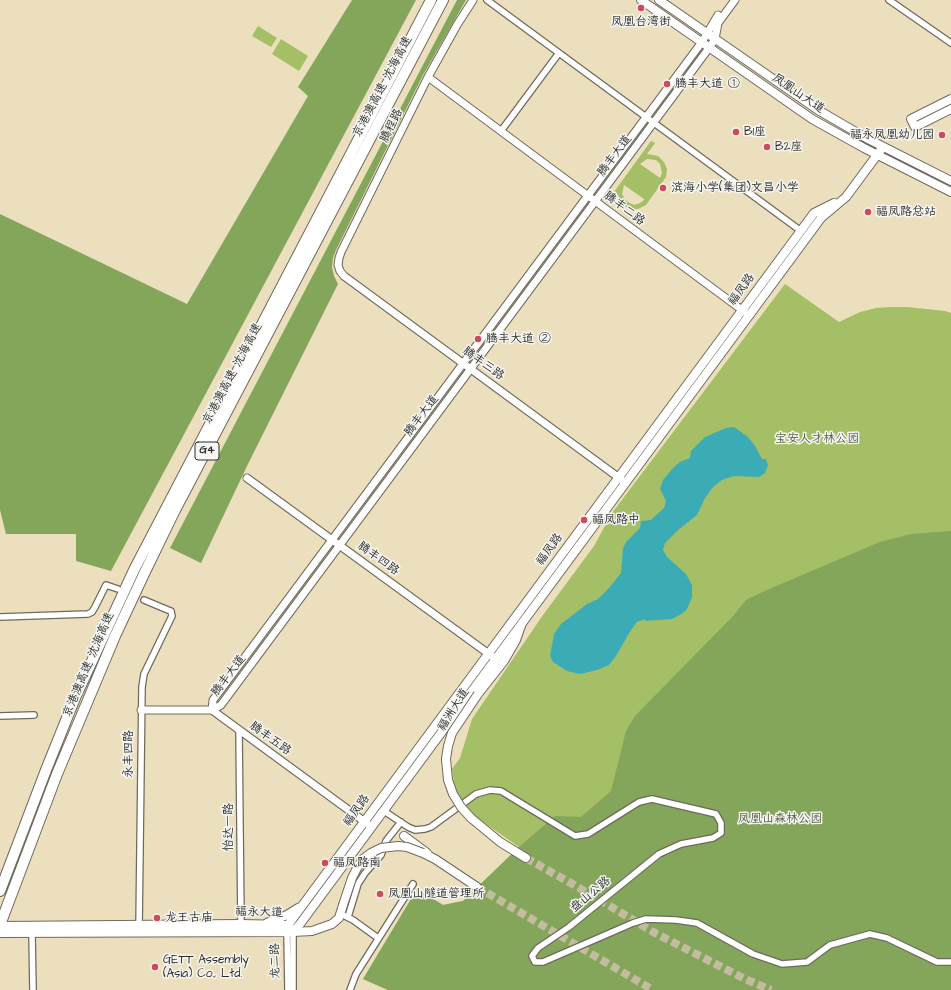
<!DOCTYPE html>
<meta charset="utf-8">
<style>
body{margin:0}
canvas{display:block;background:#ecdfbd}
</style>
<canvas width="951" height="990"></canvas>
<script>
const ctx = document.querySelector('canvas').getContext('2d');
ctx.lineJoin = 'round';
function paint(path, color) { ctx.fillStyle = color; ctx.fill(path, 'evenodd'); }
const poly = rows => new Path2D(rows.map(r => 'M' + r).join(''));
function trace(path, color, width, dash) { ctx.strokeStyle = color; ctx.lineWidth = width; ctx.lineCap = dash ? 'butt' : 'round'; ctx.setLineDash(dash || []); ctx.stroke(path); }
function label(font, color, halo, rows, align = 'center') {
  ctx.font = font + ' "Architects Daughter","LXGW WenKai TC",sans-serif'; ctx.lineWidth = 3; ctx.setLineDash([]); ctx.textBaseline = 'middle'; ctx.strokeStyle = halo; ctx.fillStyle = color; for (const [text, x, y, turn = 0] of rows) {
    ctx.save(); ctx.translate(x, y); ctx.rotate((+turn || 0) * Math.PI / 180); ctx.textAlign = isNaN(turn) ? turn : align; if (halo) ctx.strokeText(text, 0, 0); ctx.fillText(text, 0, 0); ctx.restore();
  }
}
paint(poly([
 [258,26,277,38,271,47,252,36],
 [281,39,308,56,299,71,272,54],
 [651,141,655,143,647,154,658,156,664,162,667,169,666,177,646,205,638,209,630,209,623,205,618,195,614,192],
 [647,159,656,160,660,164,662,173,660,178,640,164],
 [624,185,644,199,644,200,640,203,634,205,626,201,622,194],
 [785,284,839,322,860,312,876,308,891,307,907,307,945,311,951,313,951,990,388,990,363,979,417,889,443,905,463,901,519,847,476,817,467,808,459,796,454,783,452,769,460,758,472,719,543,615,594,546,612,513]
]), '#a4bf66');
paint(poly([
 [352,0,416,0,111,571,76,561,76,534,6,534,0,510,0,214,187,304,308,96,298,87],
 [457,0,466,0,423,75,336,250,333,258,332,267,334,276,338,284,248,464,201,563,170,548],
 [951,531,951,990,388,990,363,979,417,889,443,905,463,901,519,847,555,816,581,817,611,791,626,731,635,716,734,615,746,600,769,589,880,542,911,534]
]), '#83a65b');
paint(poly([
 [734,427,748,437,755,446,762,459,766,459,768,465,765,473,759,477,734,476,722,480,713,487,705,498,697,515,678,530,665,543,663,550,667,557,686,574,692,585,692,597,687,609,683,613,672,619,645,621,645,619,637,622,631,630,616,656,609,665,597,670,580,674,567,671,553,662,550,656,554,634,561,624,587,604,598,599,609,588,621,573,623,548,626,542,640,528,641,521,651,520,664,508,666,501,660,489,663,480,673,468,680,462,690,458,691,451,705,437,726,428]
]), '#3bacb5');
trace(poly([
 [526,858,576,886,655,933,745,979,771,990],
 [477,887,653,990]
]), '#c5bba0', 8, [8, 4]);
const minor = poly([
 [487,0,801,231],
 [889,0,951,43],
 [501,131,559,53],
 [0,617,88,614,92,612,95,607,106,585,118,589],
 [0,716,34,715],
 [239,730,241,924],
 [384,811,408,827,415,830,425,829,431,827,476,794,490,790,501,791,575,836,588,834,639,802,652,799,716,814,721,823,721,833,713,838,681,844,659,854,569,927,538,948,532,956,535,962,543,962,633,923,646,919,676,920,697,923,753,954,782,964,807,962,830,945,870,934,887,938,937,962,951,962],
 [341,914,353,920,378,938],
 [348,917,358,884,365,873,381,855,386,841,401,822],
 [139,928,142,687,144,674,172,616,171,611,168,610,144,600],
 [287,932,288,990],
 [293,932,293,990],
 [32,933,33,990],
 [350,990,356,974,413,884]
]);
const tertiary = poly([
 [473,0,457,25,428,77,341,252,339,258,338,265,340,271,344,276,622,480],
 [428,77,746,313],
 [247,478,493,657],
 [141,710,212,710,369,825],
 [212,710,221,705,709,48,715,39,718,23,735,0],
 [212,710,213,700,702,42,718,15]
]);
const secondary = poly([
 [641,0,812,119,864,148,951,192],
 [659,0,818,110,868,139,951,181],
 [951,99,911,119,915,127,951,109],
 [267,923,287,915,298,908],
 [0,926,241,924,288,925,290,928],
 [287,932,288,925,814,213,834,203],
 [293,932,300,924,821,218,846,197,883,147],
 [0,933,292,932]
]);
const primary = poly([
 [478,694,504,661,516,640,522,623],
 [471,818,500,842,526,858],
 [404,836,427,853],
 [423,853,435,859,477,887],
 [293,932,312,931,332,924,339,918,343,905]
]);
const motorway = poly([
 [0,891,46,770,75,698,134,570,431,0],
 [0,925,57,774,115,636,143,576,174,512,443,0]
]);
trace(minor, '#6f6a5e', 8);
trace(tertiary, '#6f6a5e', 9);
trace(secondary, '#6f6a5e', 10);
trace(primary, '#6f6a5e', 10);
trace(motorway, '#6f6a5e', 12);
trace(minor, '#fff', 5.5);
trace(tertiary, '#fff', 7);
trace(secondary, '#fff', 8);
trace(primary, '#fff', 8);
trace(motorway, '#fff', 10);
const primaryBridge = poly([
 [471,818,461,807,453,794,448,780,446,759,448,746,452,733,478,694],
 [343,905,352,878,357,868,363,859,371,853,381,848,398,846,407,847,423,853]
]);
trace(primaryBridge, '#6f6a5e', 10, []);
trace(primaryBridge, '#fff', 8);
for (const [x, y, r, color] of [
 [641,8,4,"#d1495b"],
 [667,84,4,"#d1495b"],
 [736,132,4,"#d1495b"],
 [942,135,4,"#d1495b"],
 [767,147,4,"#d1495b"],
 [663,188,4,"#d1495b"],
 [868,212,4,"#d1495b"],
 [478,339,4,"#d1495b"],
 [584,520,4,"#d1495b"],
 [325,863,4,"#d1495b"],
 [380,894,4,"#d1495b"],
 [157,918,4,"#d1495b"],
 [155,967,4,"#d1495b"]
]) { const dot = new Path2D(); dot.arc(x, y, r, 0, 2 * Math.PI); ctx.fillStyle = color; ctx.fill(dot); trace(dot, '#f6f6f2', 1.5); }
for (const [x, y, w] of [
 [207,451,24]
]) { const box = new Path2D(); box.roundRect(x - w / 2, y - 9, w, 18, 3); ctx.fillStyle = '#f6f6f2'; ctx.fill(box); trace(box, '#2b2b2b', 1); }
label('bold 11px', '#2b2b2b', null, [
 ["G4",207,451]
]);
label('12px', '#2b2b2b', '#f6f6f2', [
 ["凤凰台湾街",641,22,"center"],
 ["腾丰大道 ①",675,84],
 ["B1座",744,132],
 ["福永凤凰幼儿园",934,135,"right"],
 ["B2座",775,147],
 ["滨海小学(集团)文昌小学",671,188],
 ["福凤路总站",876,212],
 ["腾丰大道 ②",486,339],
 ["福凤路中",592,520],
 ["福凤路南",333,863],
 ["凤凰山隧道管理所",388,894],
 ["龙王古庙",165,918],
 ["GETT Assembly",163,960],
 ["(Asia) Co., Ltd.",163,974]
], 'left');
label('12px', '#2b2b2b', '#f6f6f2', [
 ["京港澳高速 沈海高速",383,87,-62],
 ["凤凰山大道",798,94,34],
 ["腾程路",392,126,-64],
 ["腾丰大道",615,156,-53],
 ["腾丰二路",624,209,37],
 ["福凤路",742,290,-54],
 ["腾丰三路",483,364,36],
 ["京港澳高速 沈海高速",233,374,-62],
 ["腾丰大道",422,416,-53],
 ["福凤路",550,550,-54],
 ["腾丰四路",378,559,36],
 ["京港澳高速 沈海高速",89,665,-67],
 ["腾丰大道",229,676,-53],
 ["福洲大道",454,710,-58],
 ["腾丰五路",270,739,36],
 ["永丰四路",129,754,-90],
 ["福凤路",357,811,-54],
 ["怡达一路",229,827,-90],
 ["盘山公路",591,895,-40],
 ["福永大道",259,913,1],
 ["龙二路",276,961,-91]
]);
label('12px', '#4f573d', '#f6f6f2', [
 ["宝安人才林公园",817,439],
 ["凤凰山森林公园",780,819]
]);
</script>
